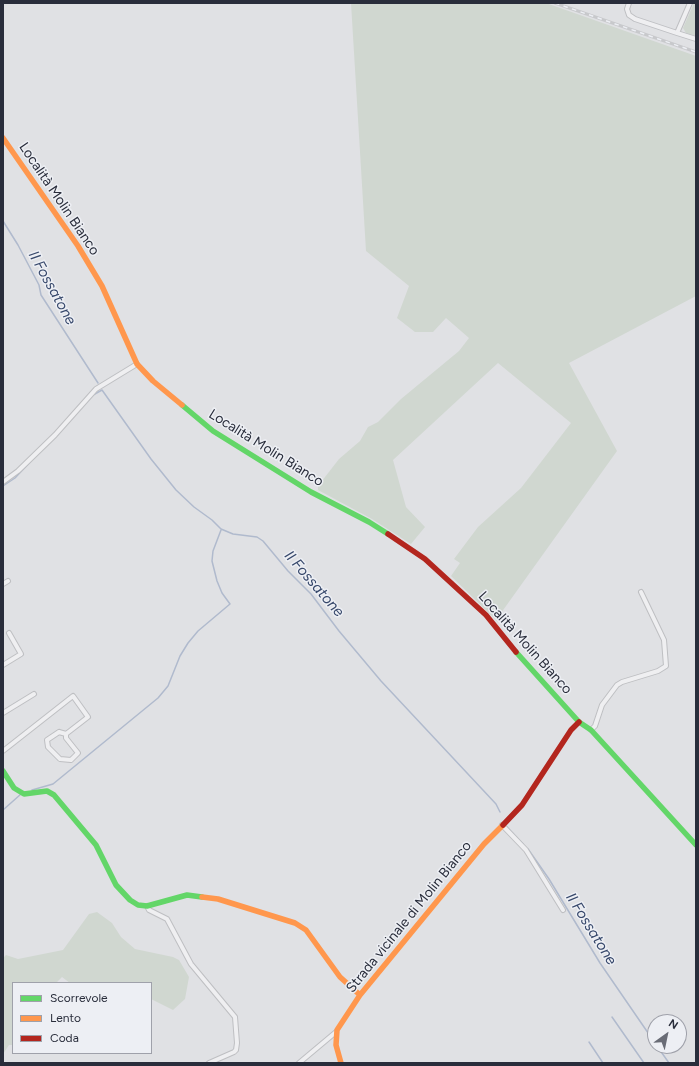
<!DOCTYPE html>
<meta charset="utf-8">
<style>
body{margin:0}
#map{position:relative;width:699px;height:1066px;overflow:hidden;background:#e0e1e4;font-family:Figtree,sans-serif}
canvas{display:block}
.frame{position:absolute;inset:0;border:4px solid #292d3b;pointer-events:none}
.legend{position:absolute;left:12px;top:982px;width:140px;height:72px;box-sizing:border-box;background:#edeff4;border:1px solid #9fa1aa;margin:0;padding:5px 7px;list-style:none;font-size:12px;color:#292d3b}
.legend li{display:flex;align-items:center;gap:8px;height:20px}
.legend b{width:20px;border:1px solid #9fa1aa}
.north{position:absolute;left:647px;top:1014px;width:40px;height:40px;box-sizing:border-box;background:#edeff4;border:1px solid #9fa1aa;border-radius:50%;rotate:33deg;font-size:11px;font-weight:700;line-height:16px;text-align:center;color:#292d3b}
.north::after{content:'';display:block;margin:auto;width:14px;height:18px;background:#696c76;clip-path:polygon(50% 0,100% 100%,50% 72%,0 100%)}
</style>
<div id="map">
<canvas width="699" height="1066"></canvas>
<div class="frame"></div>
<ul class="legend">
<li><b style="height:5px;background:#63d668"></b>Scorrevole</li>
<li><b style="height:5px;background:#ff974d"></b>Lento</li>
<li><b style="height:5px;background:#b3261e"></b>Coda</li>
</ul>
<div class="north">N</div>
</div>
<script>
const ctx = document.querySelector('canvas').getContext('2d');
ctx.lineJoin = 'round';
function paint(path, color) { ctx.fillStyle = color; ctx.fill(path, 'evenodd'); }
const poly = rows => new Path2D(rows.map(r => 'M' + r).join(''));
function trace(path, color, width, dash) { ctx.strokeStyle = color; ctx.lineWidth = width; ctx.lineCap = dash ? 'butt' : 'round'; ctx.setLineDash(dash || []); ctx.stroke(path); }
function label(font, color, halo, rows, align = 'center') {
  ctx.font = font + ' Figtree,sans-serif'; ctx.lineWidth = 3; ctx.setLineDash([]); ctx.textBaseline = 'middle'; ctx.strokeStyle = halo; ctx.fillStyle = color; for (const [text, x, y, turn = 0] of rows) {
    ctx.save(); ctx.translate(x, y); ctx.rotate((+turn || 0) * Math.PI / 180); ctx.textAlign = isNaN(turn) ? turn : align; if (halo) ctx.strokeText(text, 0, 0); ctx.fillText(text, 0, 0); ctx.restore();
  }
}
paint(poly([
 [351,3,546,3,696,56,696,296,569,363,617,451,501,613,498,622,451,576,460,563,454,559,478,527,521,488,571,423,498,363,393,460,406,507,425,527,411,544,372,519,318,490,318,486,339,459,360,441,368,427,378,422,401,399,459,351,469,338,446,318,433,332,415,332,397,318,409,286,366,251],
 [694,3,696,3,696,36,686,33,683,28],
 [97,912,112,923,121,937,135,949,173,957,179,960,189,977,185,999,173,1010,151,999,151,983,70,983,62,977,56,983,13,983,13,1045,9,1045,3,1054,3,958,6,955,18,959,63,950,89,914]
]), '#d0d7d0');
trace(poly([
 [3,221,18,245,39,285,41,295,98,383],
 [93,395,102,390,151,459,176,490,194,507,212,520,221,529,233,534,257,537,263,541,288,571,311,594,339,631,381,681,496,804,500,812],
 [3,486,15,478,30,462],
 [32,790,53,784,158,698,168,686,180,656,188,643,198,631,230,604,222,593,217,581,212,561,213,551,221,530],
 [3,810,21,794],
 [507,827,523,844],
 [528,849,549,879,600,963,655,1043],
 [612,1017,644,1063],
 [589,1042,603,1063],
 [657,1046,669,1063]
]), '#b0bacd', 1.5);
const street = poly([
 [629,3,627,9,629,15,635,19,677,33,690,3],
 [677,33,696,39],
 [3,482,18,471,55,435,96,389,137,364],
 [3,584,8,581],
 [3,665,21,654,9,633],
 [3,713,34,694],
 [591,730,595,726,602,705,617,685,622,682,658,671,666,666,664,640,641,592],
 [59,732,66,734,66,738,78,753,71,760,60,759,48,747,47,740,59,732],
 [3,751,73,696,88,717,66,734],
 [502,825,526,850,563,910],
 [147,906,149,910,167,919,191,964,235,1017,237,1043,236,1050,234,1052,209,1063],
 [299,1063,336,1032]
]);
trace(street, '#bebfc2', 6);
trace(street, '#efeff1', 4);
trace(poly([
 [182,405,213,431,311,492,369,522,388,534],
 [516,652,579,722,591,730,696,845],
 [3,771,14,788,24,794,47,791,54,795,96,845,116,885,130,900,138,905,147,906,187,895,202,897]
]), '#63d668', 5.5);
trace(poly([
 [3,138,78,246,102,286,137,364,153,381,182,405],
 [202,897,218,899,295,923,306,930,340,977,360,995],
 [341,1063,336,1045,337,1030,360,995,484,844,503,825]
]), '#ff974d', 5.5);
trace(poly([
 [388,534,425,559,486,615,516,652],
 [503,825,522,805,571,730,579,722]
]), '#b3261e', 5.5);
const rail = poly([
 [555,3,696,52]
]);
trace(rail, '#c8c9cc', 3);
trace(rail, '#edeff4', 1.5, [4.5]);
label('14px', '#292d3b', '#edeff4', [
 ["Località Molin Bianco",59,199,56],
 ["Località Molin Bianco",266,448,32],
 ["Località Molin Bianco",525,643,48],
 ["Strada vicinale di Molin Bianco",409,917,-51]
]);
label('italic 15px', '#37486b', '#edeff4', [
 ["Il Fossatone",52,288,61],
 ["Il Fossatone",314,584,49],
 ["Il Fossatone",591,929,58]
]);
</script>
